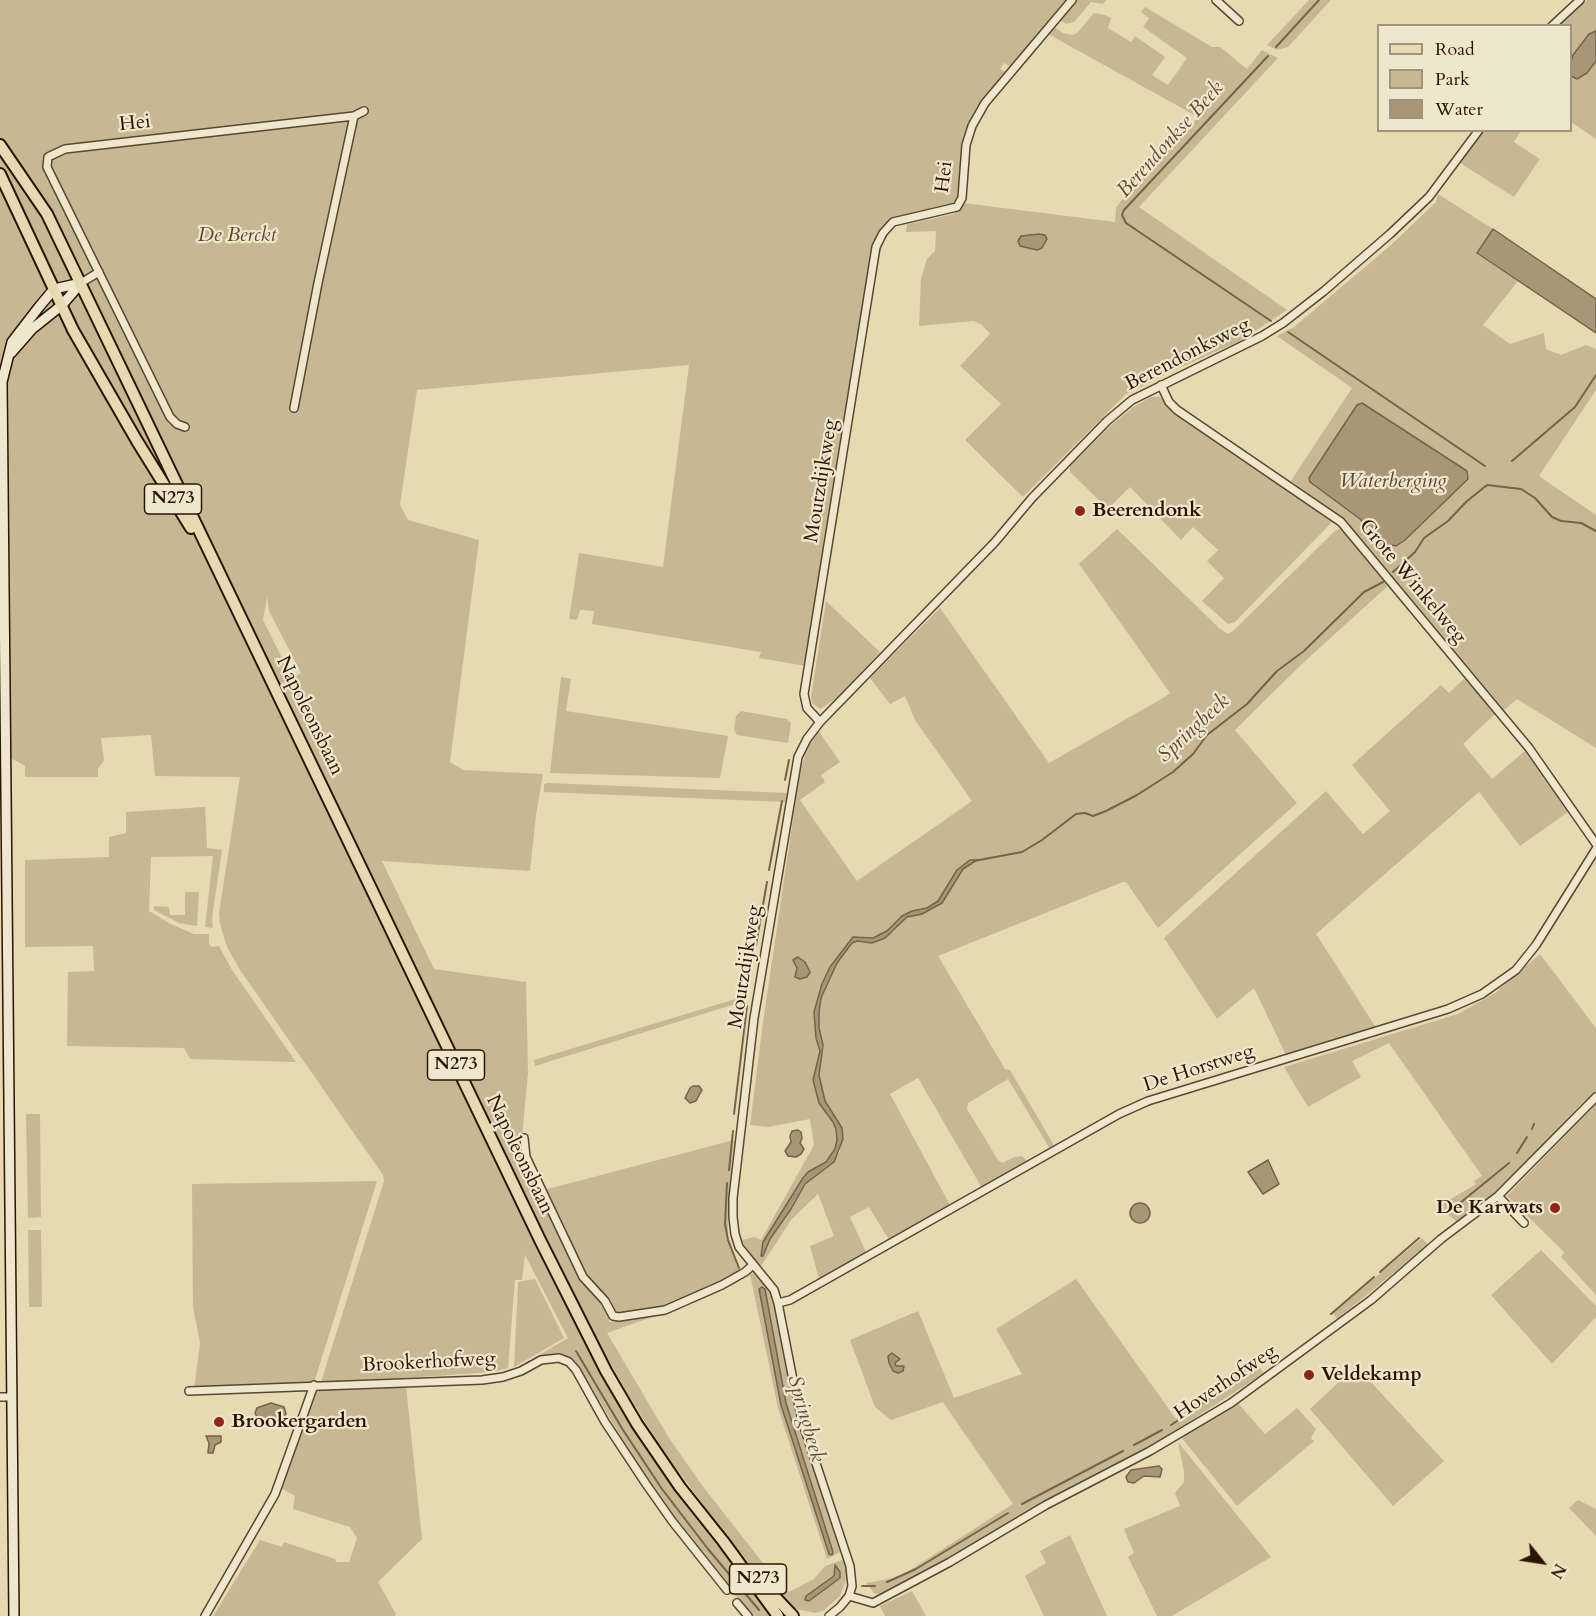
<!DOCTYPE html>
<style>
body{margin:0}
#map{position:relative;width:1596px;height:1616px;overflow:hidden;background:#e6dab2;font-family:Cardo,serif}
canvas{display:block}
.legend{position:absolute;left:1377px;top:24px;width:195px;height:108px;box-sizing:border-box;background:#efe7cd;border:2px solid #a1937c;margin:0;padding:8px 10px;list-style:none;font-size:18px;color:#2d1402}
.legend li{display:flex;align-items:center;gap:12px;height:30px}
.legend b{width:30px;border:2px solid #a1937c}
.north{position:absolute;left:1512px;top:1532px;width:60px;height:60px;-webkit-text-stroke:4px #efe7cd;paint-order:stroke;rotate:120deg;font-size:16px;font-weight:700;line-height:24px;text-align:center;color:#2d1402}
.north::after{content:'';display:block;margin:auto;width:21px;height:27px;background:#2d1402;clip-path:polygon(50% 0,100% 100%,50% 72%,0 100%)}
</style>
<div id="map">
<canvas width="1596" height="1616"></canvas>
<ul class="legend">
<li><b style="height:8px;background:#e6dab2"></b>Road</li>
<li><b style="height:16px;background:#c7b894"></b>Park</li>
<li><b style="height:16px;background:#a79776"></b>Water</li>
</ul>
<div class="north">N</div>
</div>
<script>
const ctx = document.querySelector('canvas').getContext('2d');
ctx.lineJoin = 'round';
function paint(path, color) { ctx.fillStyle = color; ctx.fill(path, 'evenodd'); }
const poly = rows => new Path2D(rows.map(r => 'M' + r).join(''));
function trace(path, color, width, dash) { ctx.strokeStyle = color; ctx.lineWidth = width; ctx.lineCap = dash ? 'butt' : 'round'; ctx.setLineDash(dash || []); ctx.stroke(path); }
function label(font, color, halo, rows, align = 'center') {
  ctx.font = font + ' Cardo,serif'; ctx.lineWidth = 4.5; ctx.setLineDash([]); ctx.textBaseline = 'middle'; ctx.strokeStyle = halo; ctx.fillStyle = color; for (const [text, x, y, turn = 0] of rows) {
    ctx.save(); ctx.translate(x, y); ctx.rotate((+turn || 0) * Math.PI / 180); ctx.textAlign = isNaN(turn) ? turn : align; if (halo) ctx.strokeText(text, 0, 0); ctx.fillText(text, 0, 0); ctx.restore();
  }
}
paint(poly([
 [0,0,1067,0,1011,67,1004,63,1000,69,1006,72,980,104,968,124,961,144,960,195,956,204,896,220,883,240,862,336,806,666,759,658,761,652,592,624,594,611,580,610,577,620,569,619,579,553,663,567,689,365,417,390,400,505,408,520,479,540,450,762,463,770,543,774,536,815,530,871,382,861,434,969,526,982,528,1073,521,1147,582,1278,603,1302,609,1313,609,1322,666,1312,607,1333,669,1438,701,1484,759,1558,789,1592,814,1579,825,1566,842,1560,845,1562,847,1577,840,1596,823,1611,815,1613,791,1608,762,1578,730,1541,660,1446,629,1396,588,1324,260,647,635,1424,773,1616,752,1616,692,1542,640,1469,580,1368,567,1356,560,1353,534,1358,568,1338,525,1255,522,1280,515,1280,508,1368,492,1372,435,1376,321,1382,384,1181,383,1175,240,970,227,947,220,924,219,913,240,777,155,776,151,735,101,738,104,760,98,769,98,777,25,777,25,766,0,752],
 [267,597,269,611,301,673,292,678,263,620],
 [1077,0,1106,0,1103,4,1091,2,1074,22,1066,24,1060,20],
 [1309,0,1331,0,1288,47,1277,50,1267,45],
 [1587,0,1596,0,1596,139,1571,122,1570,26,1559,26],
 [1145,7,1212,47,1220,47,1247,69,1262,50,1278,58,1139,207,1287,310,1240,341,1172,371,1125,395,1023,497,965,440,1001,404,960,366,990,334,982,325,974,321,919,326,921,278,927,259,935,251,936,231,906,232,907,224,954,214,963,203,1115,222,1116,208,1124,197,1198,117,1048,34,1054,27,1063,33,1073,35,1078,32,1094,13,1105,15,1111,18,1108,28,1131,42,1135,36,1165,57,1152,75,1168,85,1187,58,1143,27,1149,18,1141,12],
 [1484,130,1521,131,1514,142,1540,159,1514,197,1460,163],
 [1438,194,1493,229,1477,254,1518,281,1483,325,1510,344,1544,333,1546,349,1561,355,1586,345,1596,349,1596,390,1539,476,1596,515,1596,748,1517,699,1504,710,1348,523,1291,481,1352,388,1277,336,1294,327,1391,245,1436,202],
 [1362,403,1467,471,1468,480,1396,546,1393,545,1386,550,1360,519,1309,479,1357,405],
 [1151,397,1160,397,1174,413,1328,516,1332,522,1235,622,1228,624,1202,601,1224,578,1207,561,1218,550,1193,527,1181,540,1130,487,1108,509,1070,472,1070,466,1110,426,1135,406],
 [1117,529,1219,628,1228,634,1233,631,1336,530,1341,529,1348,533,1390,584,1304,662,1235,730,1297,803,1158,928,1126,882,1123,882,938,956,1005,1069,1010,1070,1055,1147,1050,1149,1008,1079,968,1103,967,1109,998,1160,1003,1163,1014,1157,1022,1156,1028,1162,982,1188,918,1078,890,1094,950,1205,889,1240,869,1207,850,1217,866,1252,819,1279,810,1246,834,1236,818,1194,791,1220,761,1266,750,1255,742,1240,755,1237,761,1240,814,1145,810,1119,768,1127,750,1125,763,1022,800,772,806,752,818,730,840,762,821,775,825,782,800,800,857,881,972,801,915,720,905,696,890,704,870,678,940,608,1049,763,1163,698,1170,693,1079,564],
 [975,861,963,869,931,910,907,917,893,932,863,943,857,941,852,943,837,963,821,998,819,1012,819,1028,823,1045,819,1075,825,1101,837,1119,840,1152,805,1184,791,1209,770,1239,763,1256,763,1242,803,1178,808,1172,826,1162,835,1149,837,1140,836,1130,833,1122,819,1103,813,1080,820,1051,816,1038,814,1012,822,984,830,967,850,940,859,936,865,938,873,938,887,931,897,920,912,911,927,908,938,901,957,870],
 [826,601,880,652,839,697,820,709,812,703,811,697],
 [561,677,571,679,566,711,728,736,720,778,550,773],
 [1466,677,1496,713,1463,744,1492,779,1526,750,1568,812,1520,846,1479,792,1316,934,1377,1029,1286,1055,1254,988,1217,1019,1164,938,1326,791,1363,834,1390,811,1352,765,1441,685,1449,693],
 [741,711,787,719,791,723,788,743,737,735,734,730,736,716],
 [548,783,787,793,785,802,544,792,544,784],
 [205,807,207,848,222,850,212,918,213,928,205,927,213,856,151,857,149,911,169,923,194,934,209,934,209,944,212,947,219,946,232,970,296,1062,190,1059,184,1048,67,1046,68,972,94,971,93,946,25,947,25,860,109,857,109,837,126,833,126,812],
 [185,892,199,892,197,926,179,923,154,910,154,906,169,907,170,915,185,915],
 [1540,954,1596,1028,1596,1092,1582,1103,1515,1176,1457,1222,1445,1212,1441,1205,1476,1184,1474,1181,1482,1176,1389,1043,1352,1061,1361,1077,1308,1107,1284,1067,1458,1014,1495,993],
 [742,997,745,1001,535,1066,534,1060],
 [1596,1104,1596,1295,1561,1257,1564,1252,1507,1196],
 [26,1114,40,1114,41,1217,28,1218],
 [734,1140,728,1205,728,1236,740,1270,729,1278,665,1308,616,1314,585,1276,544,1190],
 [377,1181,314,1383,194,1389,200,1343,193,1307,192,1184],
 [28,1230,41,1230,42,1307,29,1307],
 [1422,1238,1428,1245,1337,1319,1333,1313],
 [1541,1250,1596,1306,1596,1317,1552,1364,1491,1295],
 [755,1273,761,1277,770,1290,775,1304,792,1400,840,1552,827,1559,778,1408,750,1274],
 [762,1287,765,1289,786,1403,833,1551,829,1554,781,1405,759,1289],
 [535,1279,564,1338,514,1367,518,1282],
 [1076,1279,1176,1419,1255,1363,1264,1373,1164,1438,880,1595,874,1593,866,1583,894,1578,907,1572,1013,1504,943,1402,891,1420,875,1407,850,1340,918,1311,954,1398,1022,1374,996,1329],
 [1356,1366,1444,1461,1393,1506,1310,1409],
 [406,1386,422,1539,378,1582,396,1614,395,1616,213,1616,260,1540,282,1547,284,1542,335,1559,336,1562,349,1562,357,1538,350,1527,293,1509,295,1496,281,1488,316,1393,322,1389],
 [1237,1402,1265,1434,1297,1408,1316,1429,1311,1438,1314,1441,1237,1506,1181,1437],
 [1178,1442,1271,1557,1172,1616,1157,1616,1128,1557,1134,1553,1124,1529,1180,1506,1175,1493,1184,1482,1184,1472],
 [1578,1500,1596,1509,1596,1536,1569,1508],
 [1070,1535,1080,1557,1107,1616,1044,1616,1025,1576,1046,1563,1040,1551],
 [912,1591,926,1616,885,1616,880,1606]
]), '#c7b894');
const water = poly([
 [1596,31,1596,61,1587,73,1577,79,1571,76,1571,62,1573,55,1589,34,1596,31],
 [1493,229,1596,299,1596,333,1477,253,1493,229],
 [1039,234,1045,235,1047,239,1042,248,1037,250,1020,246,1018,241,1021,236,1039,234],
 [1362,403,1467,471,1468,479,1405,540,1396,546,1393,545,1390,550,1387,551,1360,519,1310,482,1309,478,1357,405,1362,403],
 [970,860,977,860,963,869,942,903,922,914,907,917,885,938,872,943,857,941,852,943,837,963,821,998,819,1012,819,1028,823,1045,819,1075,825,1101,842,1128,843,1139,834,1162,805,1184,791,1209,770,1239,763,1256,761,1256,763,1242,803,1178,808,1172,826,1162,835,1149,837,1140,836,1129,833,1122,819,1103,813,1080,820,1051,816,1038,814,1012,822,984,830,967,853,937,873,938,887,931,902,916,912,911,927,908,938,901,957,870,970,860],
 [798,957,805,962,810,972,807,977,800,979,795,977,797,968,793,960,798,957],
 [693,1086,699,1086,702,1090,696,1101,690,1103,685,1098,690,1088,693,1086],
 [798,1130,801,1132,802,1138,800,1143,804,1149,801,1154,796,1157,788,1156,785,1151,791,1142,790,1136,792,1131,798,1130],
 [1268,1160,1279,1184,1263,1194,1248,1172,1268,1160],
 '1130 1213a10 10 0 1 1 20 0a10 10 0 1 1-20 0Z',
 [762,1287,765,1289,786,1403,833,1552,832,1555,829,1554,781,1405,759,1289,762,1287],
 [892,1353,900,1359,895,1363,896,1366,904,1366,903,1371,898,1373,893,1371,889,1363,888,1356,892,1353],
 [271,1403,284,1407,286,1414,282,1420,261,1420,257,1417,255,1413,257,1408,271,1403],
 [206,1436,221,1436,221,1442,215,1445,213,1453,208,1453,209,1443,206,1436],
 [1159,1466,1162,1469,1160,1477,1144,1476,1134,1483,1128,1482,1126,1477,1131,1470,1159,1466],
 [835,1565,840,1572,840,1578,809,1601,805,1600,806,1596,834,1576,835,1565]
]);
paint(water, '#a79776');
trace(water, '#766348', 1.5);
trace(poly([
 [1276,47,1319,0],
 [1268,56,1124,210,1122,215,1126,223,1271,321],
 [1288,332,1485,466],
 [1512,461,1575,407,1596,375],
 [1393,572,1415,552,1424,538,1448,521,1466,502,1487,485,1521,489,1535,498,1552,517,1561,521,1581,523,1596,531],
 [785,780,789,760],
 [974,861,1022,852,1042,840,1076,814,1085,813,1093,816,1106,811,1137,795,1173,772,1193,754,1207,735,1247,704,1277,671,1304,651,1364,592,1383,582],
 [769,870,782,801],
 [756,945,767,882],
 [734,1114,747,1006],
 [1532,1129,1534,1124],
 [1517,1153,1527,1137],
 [729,1170,733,1131],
 [727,1183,725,1224,728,1240,739,1268],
 [1454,1208,1509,1163],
 [1380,1272,1419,1238],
 [1331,1314,1374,1277],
 [576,1351,623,1430,662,1489,708,1549,759,1610],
 [1203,1403,1231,1383],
 [1171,1425,1192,1411],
 [1134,1445,1162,1430],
 [1022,1504,1123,1451],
 [887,1582,916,1569,1008,1513],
 [862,1586,875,1586]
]), '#766348', 2);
const street = poly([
 [1216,0,1239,21],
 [1552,26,1580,0],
 [81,283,99,272],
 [1161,385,1169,402,1177,410,1341,522,1529,748,1596,844],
 [294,408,318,283,354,116],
 [185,427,177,424,170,417,47,167,48,157,65,149,354,116,364,111],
 [820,722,807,708,804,694,876,247,883,233,893,222,957,207,962,198,966,145,972,126,985,103,1072,0],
 [524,1138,526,1157,583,1277,605,1301,613,1316,619,1317,665,1310,722,1285,745,1272,753,1265],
 [1498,1196,1524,1223],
 [778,1303,790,1300,1119,1114,1148,1101,1448,1009,1482,994,1516,970,1536,945,1596,849],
 [189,1391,482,1380,503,1377,521,1371,541,1360,559,1358,569,1362,576,1370,605,1422,646,1484,672,1521,727,1590],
 [0,1397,12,1397],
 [849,1596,873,1603,950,1562,1046,1505,1150,1451,1231,1403,1371,1300,1441,1239,1498,1196,1596,1097],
 [737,1603,748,1616],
 [205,1616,275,1494,314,1385],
 [829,1616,840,1607,849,1596,852,1586,850,1566,804,1427,794,1385,778,1303,774,1290,739,1247,735,1234,733,1217,733,1198,754,1018,798,757,807,739,820,722,995,542,1032,498,1107,421,1132,400,1262,336,1283,323,1324,291,1390,234,1429,197,1479,130]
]);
const secondary = poly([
 [11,353,32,329,62,305,81,283],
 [14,1616,2,382,12,342,39,307,54,289,81,283]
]);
const primary = poly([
 [0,145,47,214,541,1242,606,1371,637,1424,680,1487,723,1541,778,1616],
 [0,174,73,330,137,441,191,528],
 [760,1581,793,1616]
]);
trace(street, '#5b462e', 10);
trace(secondary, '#2d1402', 12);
trace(primary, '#2d1402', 14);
trace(street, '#efe7cd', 7);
trace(secondary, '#efe7cd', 9);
trace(primary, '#e6dab2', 10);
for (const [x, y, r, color] of [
 [1080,511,6,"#8f2418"],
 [1555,1208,6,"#8f2418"],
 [1309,1375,6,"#8f2418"],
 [219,1422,6,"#8f2418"]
]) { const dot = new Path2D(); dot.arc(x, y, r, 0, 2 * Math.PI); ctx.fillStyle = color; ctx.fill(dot); trace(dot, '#efe7cd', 2); }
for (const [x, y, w] of [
 [173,499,57],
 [456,1065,57],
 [758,1579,57]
]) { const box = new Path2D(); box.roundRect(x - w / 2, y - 15, w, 30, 4.5); ctx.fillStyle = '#efe7cd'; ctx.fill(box); trace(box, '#2d1402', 1.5); }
label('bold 18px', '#2d1402', null, [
 ["N273",173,499],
 ["N273",456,1065],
 ["N273",758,1579]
]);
label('20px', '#2d1402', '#efe7cd', [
 ["Hei",135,124,-6],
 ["Hei",945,177,-83],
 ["Berendonksweg",1188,355,-27],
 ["Moutzdijkweg",822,481,-81],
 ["Grote Winkelweg",1412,582,50],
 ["Napoleonsbaan",309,716,64],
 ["Moutzdijkweg",746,967,-81],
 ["De Horstweg",1199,1069,-18],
 ["Napoleonsbaan",519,1155,64],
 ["Brookerhofweg",429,1363,-3],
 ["Hoverhofweg",1226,1383,-34]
]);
label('italic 20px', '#5b452e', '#efe7cd', [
 ["De Berckt",237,236]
]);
label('bold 20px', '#2d1402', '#efe7cd', [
 ["Beerendonk",1092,511],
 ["De Karwats",1543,1208,"right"],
 ["Veldekamp",1321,1375],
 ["Brookergarden",231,1422]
], 'left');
label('italic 21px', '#5e4830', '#efe7cd', [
 ["Berendonkse Beek",1171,140,-48],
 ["Waterberging",1393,482],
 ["Springbeek",1194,729,-43],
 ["Springbeek",805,1419,74]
]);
</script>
